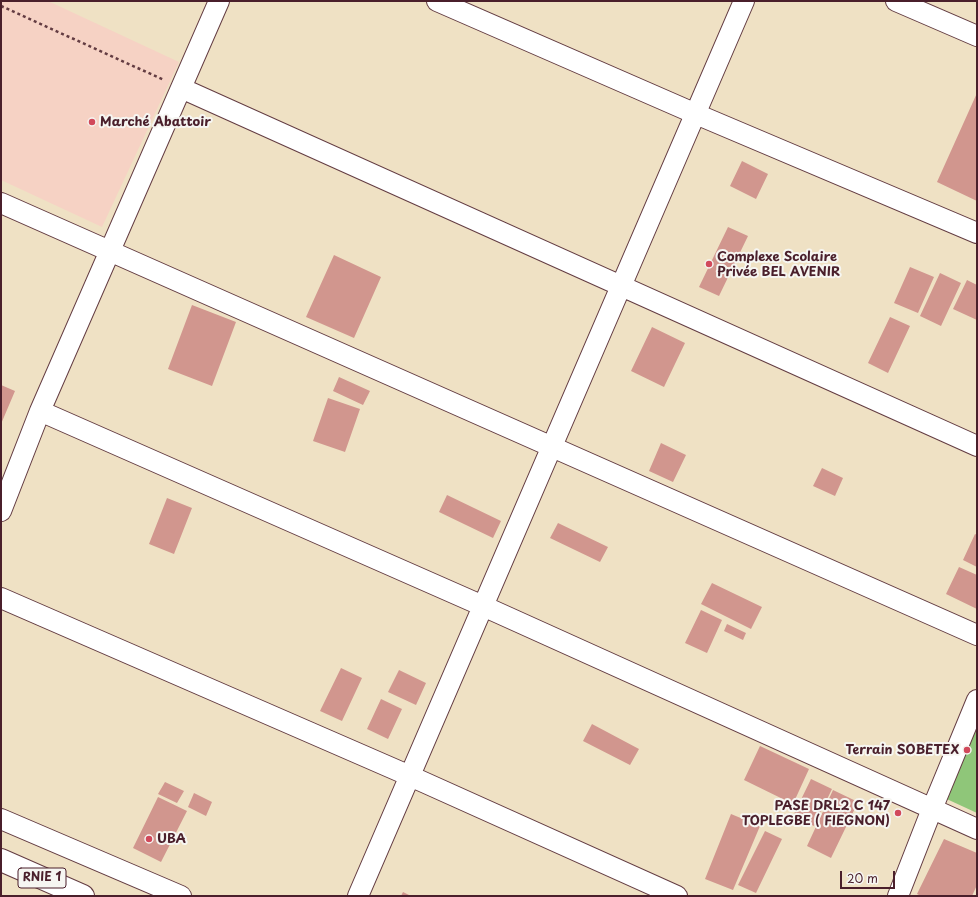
<!DOCTYPE html>
<meta charset="utf-8">
<style>
body{margin:0}
#map{position:relative;width:978px;height:897px;overflow:hidden;background:#efe1c4;font-family:"Playpen Sans",sans-serif}
canvas{display:block}
.frame{position:absolute;inset:0;border:2px solid #4a1f2b;pointer-events:none}
.scale{position:absolute;left:840px;top:871px;width:55px;height:18px;box-sizing:border-box;border:2px solid #4a1f2b;border-top:0;padding-left:5px;font-size:12px;line-height:14px;white-space:nowrap;color:#4a1f2b;-webkit-text-stroke:3px #f6f6f2;paint-order:stroke}
</style>
<div id="map">
<canvas width="978" height="897"></canvas>
<div class="frame"></div>
<div class="scale">20 m</div>
</div>
<script>
const ctx = document.querySelector('canvas').getContext('2d');
ctx.lineJoin = 'round';
function paint(path, color) { ctx.fillStyle = color; ctx.fill(path, 'evenodd'); }
const poly = rows => new Path2D(rows.map(r => 'M' + r).join(''));
function trace(path, color, width, dash) { ctx.strokeStyle = color; ctx.lineWidth = width; ctx.lineCap = dash ? 'butt' : 'round'; ctx.setLineDash(dash || []); ctx.stroke(path); }
function label(font, color, halo, rows, align = 'center') {
  ctx.font = font + ' "Playpen Sans",sans-serif'; ctx.lineWidth = 4; ctx.setLineDash([]); ctx.textBaseline = 'middle'; ctx.strokeStyle = halo; ctx.fillStyle = color; for (const [text, x, y, turn = 0] of rows) {
    ctx.save(); ctx.translate(x, y); ctx.rotate((+turn || 0) * Math.PI / 180); ctx.textAlign = isNaN(turn) ? turn : align; if (halo) ctx.strokeText(text, 0, 0); ctx.fillText(text, 0, 0); ctx.restore();
  }
}
paint(poly([
 [1,1,48,1,179,62,102,227,1,180]
]), '#f6d2c4');
paint(poly([
 [977,705,977,813,938,795]
]), '#8fc679');
paint(poly([
 [977,93,977,201,937,182],
 [742,161,768,174,756,199,730,186],
 [728,227,748,236,719,296,699,287],
 [334,255,381,277,354,338,306,317],
 [910,267,934,277,918,313,894,303],
 [940,273,961,283,941,326,920,316],
 [967,280,977,285,977,320,953,309],
 [192,305,236,322,212,386,168,369],
 [890,317,910,326,888,373,868,363],
 [652,327,685,343,664,387,631,371],
 [339,377,370,391,363,405,333,391],
 [1,385,15,391,1,424],
 [328,398,360,409,345,452,313,441],
 [661,443,686,455,673,482,649,471],
 [822,468,843,478,835,496,813,486],
 [447,495,501,521,493,538,439,512],
 [167,498,192,508,174,554,149,544],
 [558,523,608,547,600,562,550,538],
 [975,534,977,535,977,567,963,560],
 [959,567,977,575,977,609,946,594],
 [712,583,762,607,751,629,701,604],
 [701,610,722,620,707,653,685,643],
 [727,624,746,633,743,640,724,631],
 [341,668,362,678,342,721,320,711],
 [399,670,426,683,416,705,388,692],
 [381,699,402,709,388,739,367,729],
 [592,724,639,749,630,765,583,741],
 [760,746,809,769,793,804,744,780],
 [811,779,832,789,814,826,793,816],
 [165,782,184,791,177,803,158,794],
 [833,790,858,802,831,858,807,846],
 [194,793,212,802,206,816,188,807],
 [158,797,187,811,161,862,133,848],
 [731,814,760,826,733,890,705,879],
 [765,831,782,839,756,893,738,885],
 [944,839,977,853,977,885,972,896,921,896,917,894],
 [403,892,411,896,401,896]
]), '#d1968e');
const minor = poly([
 [437,1,696,114,977,233],
 [896,1,977,36],
 [181,88,977,446],
 [1,203,977,635],
 [40,411,483,606,977,829],
 [1,511,40,411,219,1],
 [1,598,410,776,677,896],
 [1,819,181,896],
 [358,896,744,1],
 [898,896,932,809,977,700]
]);
const highway = poly([
 [1,860,83,896]
]);
trace(minor, '#633c42', 22);
trace(highway, '#633c42', 24);
trace(poly([
 [1,6,164,80]
]), '#633c42', 2.5, [3, 3]);
trace(minor, '#fff', 20);
trace(highway, '#fff', 22);
for (const [x, y, r, color] of [
 [92,122,4,"#d1495b"],
 [709,264,4,"#d1495b"],
 [967,750,4,"#d1495b"],
 [898,813,4,"#d1495b"],
 [149,839,4,"#d1495b"]
]) { const dot = new Path2D(); dot.arc(x, y, r, 0, 2 * Math.PI); ctx.fillStyle = color; ctx.fill(dot); trace(dot, '#f6f6f2', 1.5); }
for (const [x, y, w] of [
 [42,878,48]
]) { const box = new Path2D(); box.roundRect(x - w / 2, y - 10, w, 20, 3); ctx.fillStyle = '#f6f6f2'; ctx.fill(box); trace(box, '#4a1f2b', 1); }
label('bold 12px', '#4a1f2b', null, [
 ["RNIE 1",42,878]
]);
label('bold 13px', '#4a1f2b', '#f6f6f2', [
 ["Marché Abattoir",100,122],
 ["Complexe Scolaire",717,257],
 ["Privée BEL AVENIR",717,272],
 ["Terrain SOBETEX",959,750,"right"],
 ["PASE DRL2 C 147",890,806,"right"],
 ["TOPLEGBE ( FIEGNON)",890,821,"right"],
 ["UBA",157,839]
], 'left');
</script>
